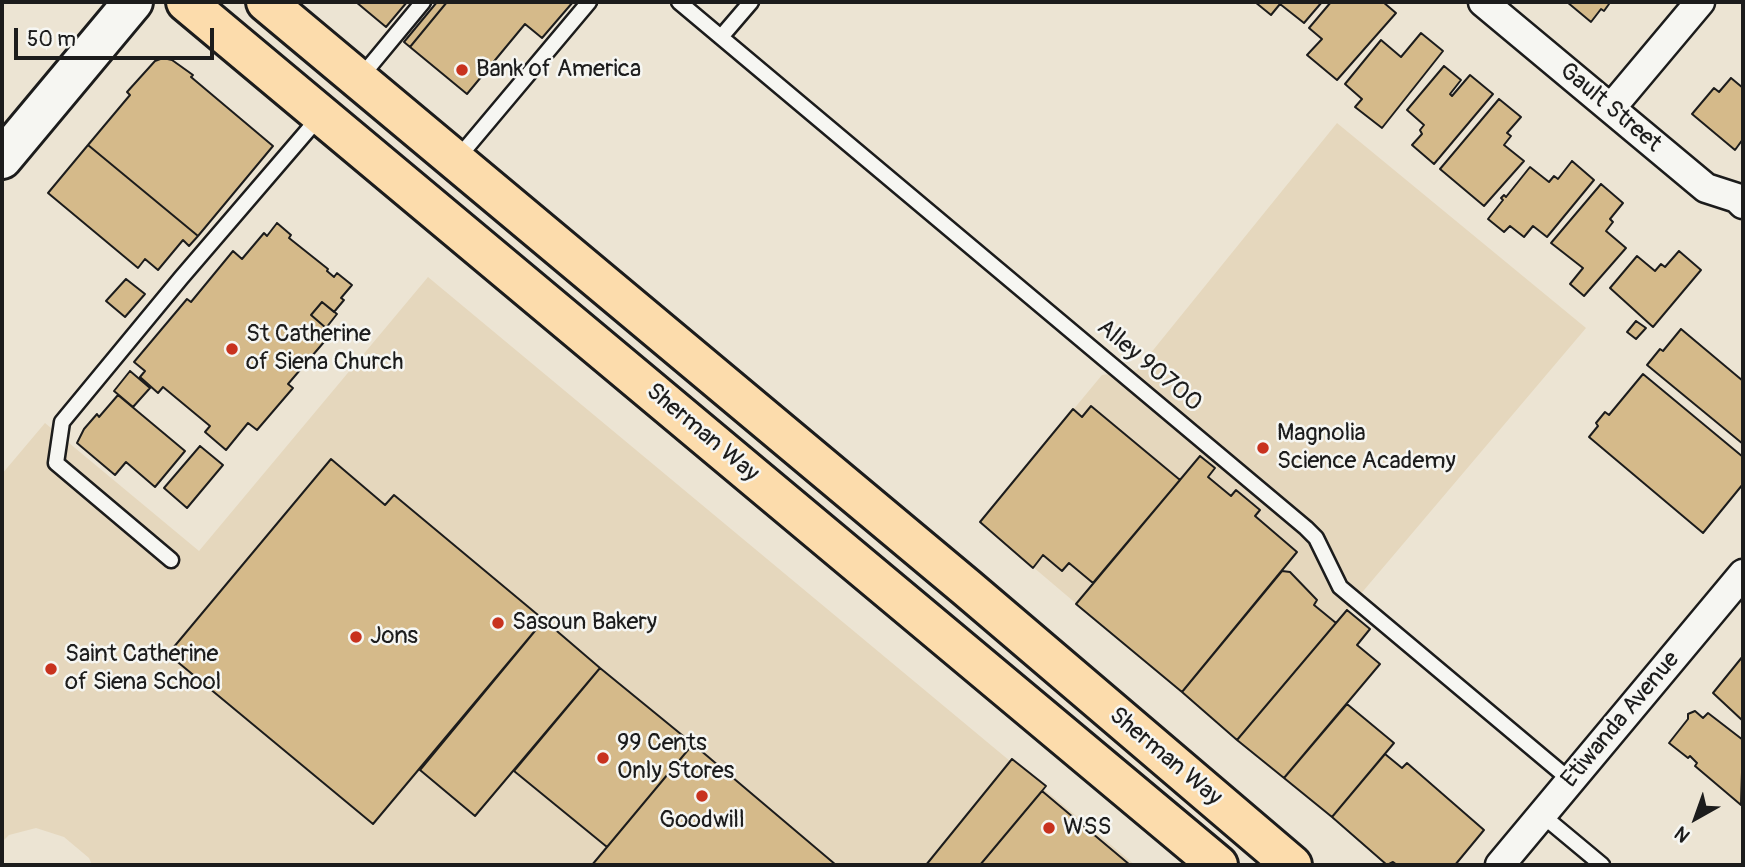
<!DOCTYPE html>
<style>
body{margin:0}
#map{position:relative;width:1745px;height:867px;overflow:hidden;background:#ece4d3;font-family:Pangolin,sans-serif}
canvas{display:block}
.frame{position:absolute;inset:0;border:4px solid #1c1c1c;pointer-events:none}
.north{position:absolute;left:1661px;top:783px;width:70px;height:70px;-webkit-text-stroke:5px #f6f6f2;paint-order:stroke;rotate:220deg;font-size:19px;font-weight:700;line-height:28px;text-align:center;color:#1c1c1c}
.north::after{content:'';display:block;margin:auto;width:24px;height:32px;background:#1c1c1c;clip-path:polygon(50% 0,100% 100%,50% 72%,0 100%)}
.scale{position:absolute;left:14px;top:28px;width:200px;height:32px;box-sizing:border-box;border:4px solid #1c1c1c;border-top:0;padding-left:9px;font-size:21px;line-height:24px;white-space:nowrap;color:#1c1c1c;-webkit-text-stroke:5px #f6f6f2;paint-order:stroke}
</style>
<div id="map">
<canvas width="1745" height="867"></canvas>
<div class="frame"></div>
<div class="north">N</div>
<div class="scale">50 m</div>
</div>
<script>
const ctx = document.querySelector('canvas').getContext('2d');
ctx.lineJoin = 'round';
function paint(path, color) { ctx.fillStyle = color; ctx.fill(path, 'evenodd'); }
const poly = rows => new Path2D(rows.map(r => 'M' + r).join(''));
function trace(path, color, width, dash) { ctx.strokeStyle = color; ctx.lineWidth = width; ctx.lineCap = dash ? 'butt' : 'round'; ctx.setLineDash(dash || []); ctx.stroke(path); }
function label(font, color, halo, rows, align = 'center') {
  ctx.font = font + ' Pangolin,sans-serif'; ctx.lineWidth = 5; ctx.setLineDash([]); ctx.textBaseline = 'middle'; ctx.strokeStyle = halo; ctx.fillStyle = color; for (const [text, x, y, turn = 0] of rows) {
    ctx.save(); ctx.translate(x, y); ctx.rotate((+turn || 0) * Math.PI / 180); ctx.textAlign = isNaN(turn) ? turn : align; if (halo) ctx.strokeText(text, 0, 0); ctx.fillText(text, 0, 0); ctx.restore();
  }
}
paint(poly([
 [1337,123,1586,328,1237,740,980,522,1102,375,1137,370],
 [428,277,1135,865,92,865,89,858,64,837,36,828,9,835,2,842,2,474,45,423,199,551]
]), '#e5d7bd');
const building = poly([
 [356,2,407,2,386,27,356,2],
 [437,2,447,2,410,47,404,42,437,2],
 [447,2,573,2,542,38,525,24,467,94,410,47,447,2],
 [1255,2,1322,2,1304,23,1280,4,1271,15,1255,2],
 [1331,2,1383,2,1396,13,1337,80,1307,55,1322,39,1309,28,1331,2],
 [1567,2,1607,2,1609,4,1604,11,1601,9,1591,22,1567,2],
 [1421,33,1443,51,1382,128,1355,107,1362,99,1345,84,1381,40,1401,57,1421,33],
 [163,58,172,60,193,75,191,77,273,146,198,236,88,145,130,95,127,92,155,61,163,58],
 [1444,66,1461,80,1450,94,1452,96,1470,75,1493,94,1434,164,1412,145,1422,134,1420,130,1424,125,1407,110,1444,66],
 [1731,78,1743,88,1743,139,1735,150,1692,114,1714,88,1719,92,1731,78],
 [1499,99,1521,117,1507,133,1511,136,1504,145,1524,161,1484,206,1440,169,1499,99],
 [88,145,198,236,189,246,183,240,158,270,145,259,138,268,48,193,88,145],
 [1572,161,1594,180,1547,237,1533,226,1524,237,1510,226,1504,232,1488,219,1503,200,1501,198,1504,195,1506,197,1530,167,1549,182,1554,176,1558,179,1572,161],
 [1601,184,1623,203,1610,219,1613,222,1606,231,1626,248,1584,296,1570,284,1583,268,1551,243,1601,184],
 [277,223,291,235,289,238,328,269,327,271,334,277,337,273,352,285,341,298,344,300,334,312,322,302,311,315,326,328,324,330,330,335,288,384,293,388,257,430,248,423,226,450,205,432,210,426,163,387,158,393,140,377,145,371,134,362,187,299,191,302,233,251,242,259,264,233,267,236,277,223],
 [1679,251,1701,270,1653,327,1610,288,1637,256,1655,271,1661,264,1665,267,1679,251],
 [126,279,145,294,125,317,106,301,126,279],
 [322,302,337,314,326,328,311,315,322,302],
 [1636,321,1646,328,1636,339,1627,332,1636,321],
 [1681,329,1743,381,1743,444,1647,365,1660,349,1663,351,1681,329],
 [130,371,150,388,133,407,114,391,130,371],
 [1643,374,1743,457,1743,484,1703,533,1589,437,1598,426,1596,423,1605,412,1609,415,1643,374],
 [118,395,185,451,155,487,126,462,115,475,77,443,84,429,97,414,99,417,118,395],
 [1091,406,1180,480,1093,583,1069,563,1062,571,1043,555,1033,568,980,522,1073,409,1082,417,1091,406],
 [200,446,223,465,187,508,164,488,200,446],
 [1200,456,1215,468,1208,477,1231,496,1236,490,1260,510,1255,516,1297,552,1182,692,1076,604,1200,456],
 [331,459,385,505,394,495,544,620,373,824,168,654,331,459],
 [1282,571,1290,572,1317,600,1314,605,1336,623,1237,740,1182,692,1282,571],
 [1347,610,1370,629,1357,645,1380,664,1284,778,1237,740,1347,610],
 [544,620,600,668,475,816,420,770,544,620],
 [1743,656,1743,721,1713,693,1743,656],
 [600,668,693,744,607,847,514,771,600,668],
 [1347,704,1394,743,1332,817,1284,778,1347,704],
 [1695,711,1703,718,1708,713,1743,740,1741,805,1695,766,1697,763,1690,756,1688,758,1669,743,1688,719,1688,714,1695,711],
 [693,744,836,865,592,865,693,744],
 [1385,754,1402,768,1407,763,1484,830,1455,865,1397,865,1393,862,1387,865,1332,817,1385,754],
 [1012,759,1046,786,1042,791,980,865,926,865,1012,759],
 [1042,791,1130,865,980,865,1042,791]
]);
paint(building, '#d5ba8a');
trace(building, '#1c1c1c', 2);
const service = poly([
 [679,2,1306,528,1316,538,1340,587,1570,780],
 [721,37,751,2],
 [360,78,423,2],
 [457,159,589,2],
 [171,560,56,463,62,422,181,278,321,115],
 [1542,815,1602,865]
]);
const minor = poly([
 [1483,2,1706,188,1737,198,1743,204],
 [1611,108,1700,2],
 [1500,865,1743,574]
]);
const secondary = poly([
 [2,159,133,2]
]);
const primary = poly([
 [186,2,1218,865],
 [266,2,967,588,1292,865]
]);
trace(service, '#1c1c1c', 19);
trace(minor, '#1c1c1c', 33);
trace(secondary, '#1c1c1c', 44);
trace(primary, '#1c1c1c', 44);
trace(service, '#f6f6f2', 14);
trace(minor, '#f6f6f2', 28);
trace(secondary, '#f6f6f2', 38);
trace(primary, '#fcdcac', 38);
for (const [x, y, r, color] of [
 [462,70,7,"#c8321e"],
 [232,349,7,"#c8321e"],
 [1263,448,7,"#c8321e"],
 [498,623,7,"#c8321e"],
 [356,637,7,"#c8321e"],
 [51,669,7,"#c8321e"],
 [603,758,7,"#c8321e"],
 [702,796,7,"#c8321e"],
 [1049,828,7,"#c8321e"]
]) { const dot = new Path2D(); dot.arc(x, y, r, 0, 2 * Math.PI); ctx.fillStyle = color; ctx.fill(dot); trace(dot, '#f6f6f2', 2.5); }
label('24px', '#1c1c1c', '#f6f6f2', [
 ["Bank of America",476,70],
 ["St Catherine",246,335],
 ["of Siena Church",246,363],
 ["Magnolia",1277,434],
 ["Science Academy",1277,462],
 ["Sasoun Bakery",512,623],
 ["Jons",370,637],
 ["Saint Catherine",65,655],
 ["of Siena School",65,683],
 ["99 Cents",617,744],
 ["Only Stores",617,772],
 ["Goodwill",702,821,"center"],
 ["WSS",1063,828]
], 'left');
label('24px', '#1c1c1c', '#f6f6f2', [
 ["Gault Street",1610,108,40],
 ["Alley 90700",1149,366,40],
 ["Sherman Way",702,433,40],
 ["Etiwanda Avenue",1621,720,-50],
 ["Sherman Way",1165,757,40]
]);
</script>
